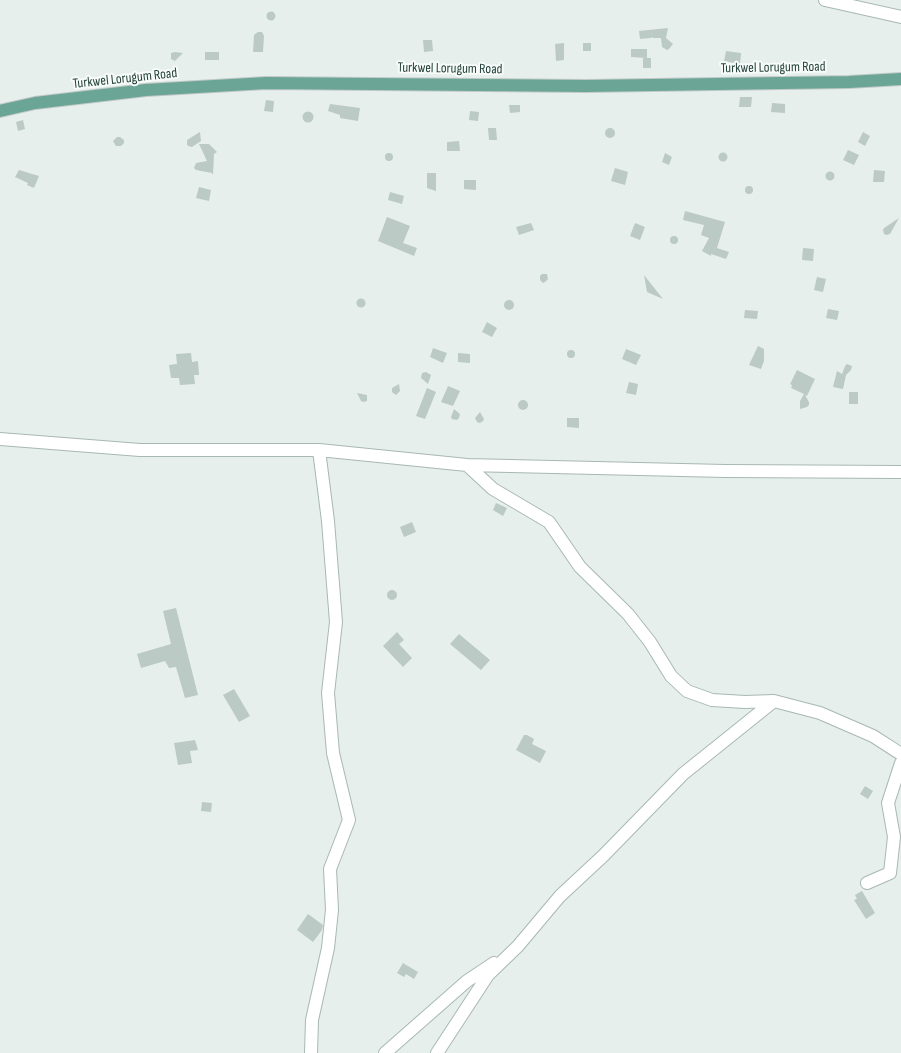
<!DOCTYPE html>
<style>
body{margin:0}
canvas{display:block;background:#e6efeb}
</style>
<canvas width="901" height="1053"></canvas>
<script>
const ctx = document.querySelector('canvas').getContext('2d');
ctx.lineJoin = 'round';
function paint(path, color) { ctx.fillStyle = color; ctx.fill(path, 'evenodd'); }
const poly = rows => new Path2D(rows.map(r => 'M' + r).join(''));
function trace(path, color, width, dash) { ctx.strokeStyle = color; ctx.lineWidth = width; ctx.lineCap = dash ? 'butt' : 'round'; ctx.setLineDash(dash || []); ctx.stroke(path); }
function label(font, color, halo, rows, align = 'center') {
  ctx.font = font + ' "Sofia Sans Condensed",sans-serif'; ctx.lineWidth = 4; ctx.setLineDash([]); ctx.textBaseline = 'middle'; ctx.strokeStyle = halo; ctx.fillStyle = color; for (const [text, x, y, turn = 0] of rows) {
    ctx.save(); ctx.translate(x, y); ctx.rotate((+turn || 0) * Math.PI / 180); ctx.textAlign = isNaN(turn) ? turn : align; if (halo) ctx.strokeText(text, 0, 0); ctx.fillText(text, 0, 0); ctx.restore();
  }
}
paint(poly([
 '266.5 16a4.5 4.5 0 1 1 9 0a4.5 4.5 0 1 1-9 0Z',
 [668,28,666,38,673,44,669,49,667,50,662,47,661,38,653,38,651,37,651,38,640,39,639,31],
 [258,32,262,32,264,36,263,52,253,52,254,35],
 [423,40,432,40,433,51,424,52],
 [564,43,564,60,556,61,555,44],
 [583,43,591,43,591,51,583,51],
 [631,49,647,49,647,58,631,57],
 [726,51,741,53,740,64,724,61],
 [175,52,183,53,175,61,171,59,171,53],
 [205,52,219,52,219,60,205,60],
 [643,58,651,58,651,68,643,68],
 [740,97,752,97,751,107,739,107],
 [266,100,274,101,273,112,264,111],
 [772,103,785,104,785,113,771,112],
 [330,104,360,108,358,121,340,118,340,115,328,111],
 [509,105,520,105,520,112,510,113],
 [470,111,479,112,478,121,469,120],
 '302.5 117a5.5 5.5 0 1 1 11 0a5.5 5.5 0 1 1-11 0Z',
 [23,120,25,129,18,131,16,122],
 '605 133a5 5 0 1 1 10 0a5 5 0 1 1-10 0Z',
 [488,128,496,128,497,140,489,140],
 [200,132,201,141,192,147,188,146,187,144,187,140],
 [863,132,870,136,865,146,858,142],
 [117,137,120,137,124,140,124,143,121,146,116,146,113,141],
 [459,141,460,151,447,151,447,142],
 [199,144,209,144,217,152,214,154,213,175,212,173,196,170,194,168,196,163,207,161],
 [848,150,859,155,854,165,843,160],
 '718.5 157a4.5 4.5 0 1 1 9 0a4.5 4.5 0 1 1-9 0Z',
 '385 157a4 4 0 1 1 8 0a4 4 0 1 1-8 0Z',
 [665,153,672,157,669,165,662,162],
 [615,168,628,172,625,185,611,181],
 [19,170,39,176,34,188,27,185,28,183,15,177],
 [874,170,885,171,884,182,873,182],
 '825.5 176a4.5 4.5 0 1 1 9 0a4.5 4.5 0 1 1-9 0Z',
 [427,173,436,173,436,191,427,188],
 [464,180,476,180,476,190,464,189],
 '745 190a4 4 0 1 1 8 0a4 4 0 1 1-8 0Z',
 [199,187,211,190,209,201,196,198],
 [390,192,404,196,402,204,388,200],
 [685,211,725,222,717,248,729,252,726,259,711,254,711,256,702,251,709,238,701,235,704,225,683,220],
 [387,217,410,226,403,243,417,248,414,256,378,241],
 [899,218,890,234,886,235,884,234,883,230,884,228],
 [531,223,534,230,519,235,516,227],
 [635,223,645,227,640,240,630,236],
 '670 240a4 4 0 1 1 8 0a4 4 0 1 1-8 0Z',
 [803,248,814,249,813,261,802,260],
 [542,274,547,274,548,279,545,282,543,283,540,280,540,276],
 [644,275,663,299,647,292],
 [817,277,826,279,823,292,814,290],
 '356.5 303a4.5 4.5 0 1 1 9 0a4.5 4.5 0 1 1-9 0Z',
 '504 305a5 5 0 1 1 10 0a5 5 0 1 1-10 0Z',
 [828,309,839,311,837,320,826,318],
 [745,310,758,311,757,319,744,318],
 [487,322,497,328,492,337,482,332],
 [758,346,764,349,764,361,761,369,749,365],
 [433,348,447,353,443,363,430,357],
 [626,349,641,355,636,365,622,359],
 '567 354a4 4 0 1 1 8 0a4 4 0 1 1-8 0Z',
 [191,353,192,362,198,361,199,375,194,375,195,384,180,385,179,378,171,378,169,365,177,364,176,354],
 [458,353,470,354,470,363,458,362],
 [847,364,852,366,851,370,846,375,843,389,833,387,837,371,842,374,845,366],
 [797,370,815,379,807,396,805,395,809,402,809,405,807,407,800,409,800,401,804,394,791,388,792,385,790,384],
 [426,372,431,375,428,384,421,378,422,373],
 [629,382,638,384,636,395,626,393],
 [399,384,400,391,396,395,392,392,392,388],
 [448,386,460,391,453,406,441,402],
 [427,388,436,392,425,419,416,416],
 [849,392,858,392,858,404,849,404],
 [357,393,367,395,367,401,363,402,361,401],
 '518 405a5 5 0 1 1 10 0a5 5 0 1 1-10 0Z',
 [454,409,460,414,459,418,457,420,452,419,451,417],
 [480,412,484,419,483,421,480,423,477,422,475,418],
 [567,418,579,418,579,428,567,427],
 [496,503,507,508,503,516,493,510],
 [412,522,416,532,404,537,400,527],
 '387 595a5 5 0 1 1 10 0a5 5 0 1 1-10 0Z',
 [176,608,198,695,185,698,176,667,169,668,165,661,141,668,137,654,171,644,163,611],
 [397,632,404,640,399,644,412,658,403,667,383,646],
 [459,634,490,660,481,670,450,644],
 [234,689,250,716,239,722,223,695],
 [524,735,527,735,534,739,532,744,546,751,540,763,516,750],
 [195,740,198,750,190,751,192,763,178,765,174,743],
 [865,786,873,791,868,799,860,794],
 [202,802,212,803,211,812,201,811],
 [862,891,875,913,866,919,854,900,857,899,855,895],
 [308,914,323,925,322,930,313,942,297,930],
 [403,963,418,972,414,979,406,974,404,977,397,973]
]), '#bbcac4');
const minor = poly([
 [825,0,901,17],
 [0,439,140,450,319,450,467,465,725,471,901,472],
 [467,465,493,489,549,522,580,567,628,614,650,642,671,676,687,691,712,700,745,702,774,701,820,713,873,736,901,754],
 [867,883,890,873,894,837,888,803,901,763],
 [311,1053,312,1020,328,948,332,910,330,869,349,820,333,753,328,693,336,622,328,521,319,450],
 [385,1053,467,981,494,963],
 [437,1053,488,975,518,946,560,896,603,856,683,774,774,701]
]);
const major = poly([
 [0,111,35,103,146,90,266,83,586,86,849,82,901,79]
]);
trace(minor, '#a8b8b2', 14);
trace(major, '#c2cac8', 14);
trace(minor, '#fff', 12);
trace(major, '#6aa596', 12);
label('14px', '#24423a', '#f7fbf9', [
 ["Turkwel Lorugum Road",773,68,-1],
 ["Turkwel Lorugum Road",450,69,1],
 ["Turkwel Lorugum Road",125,79,-6]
]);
</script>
